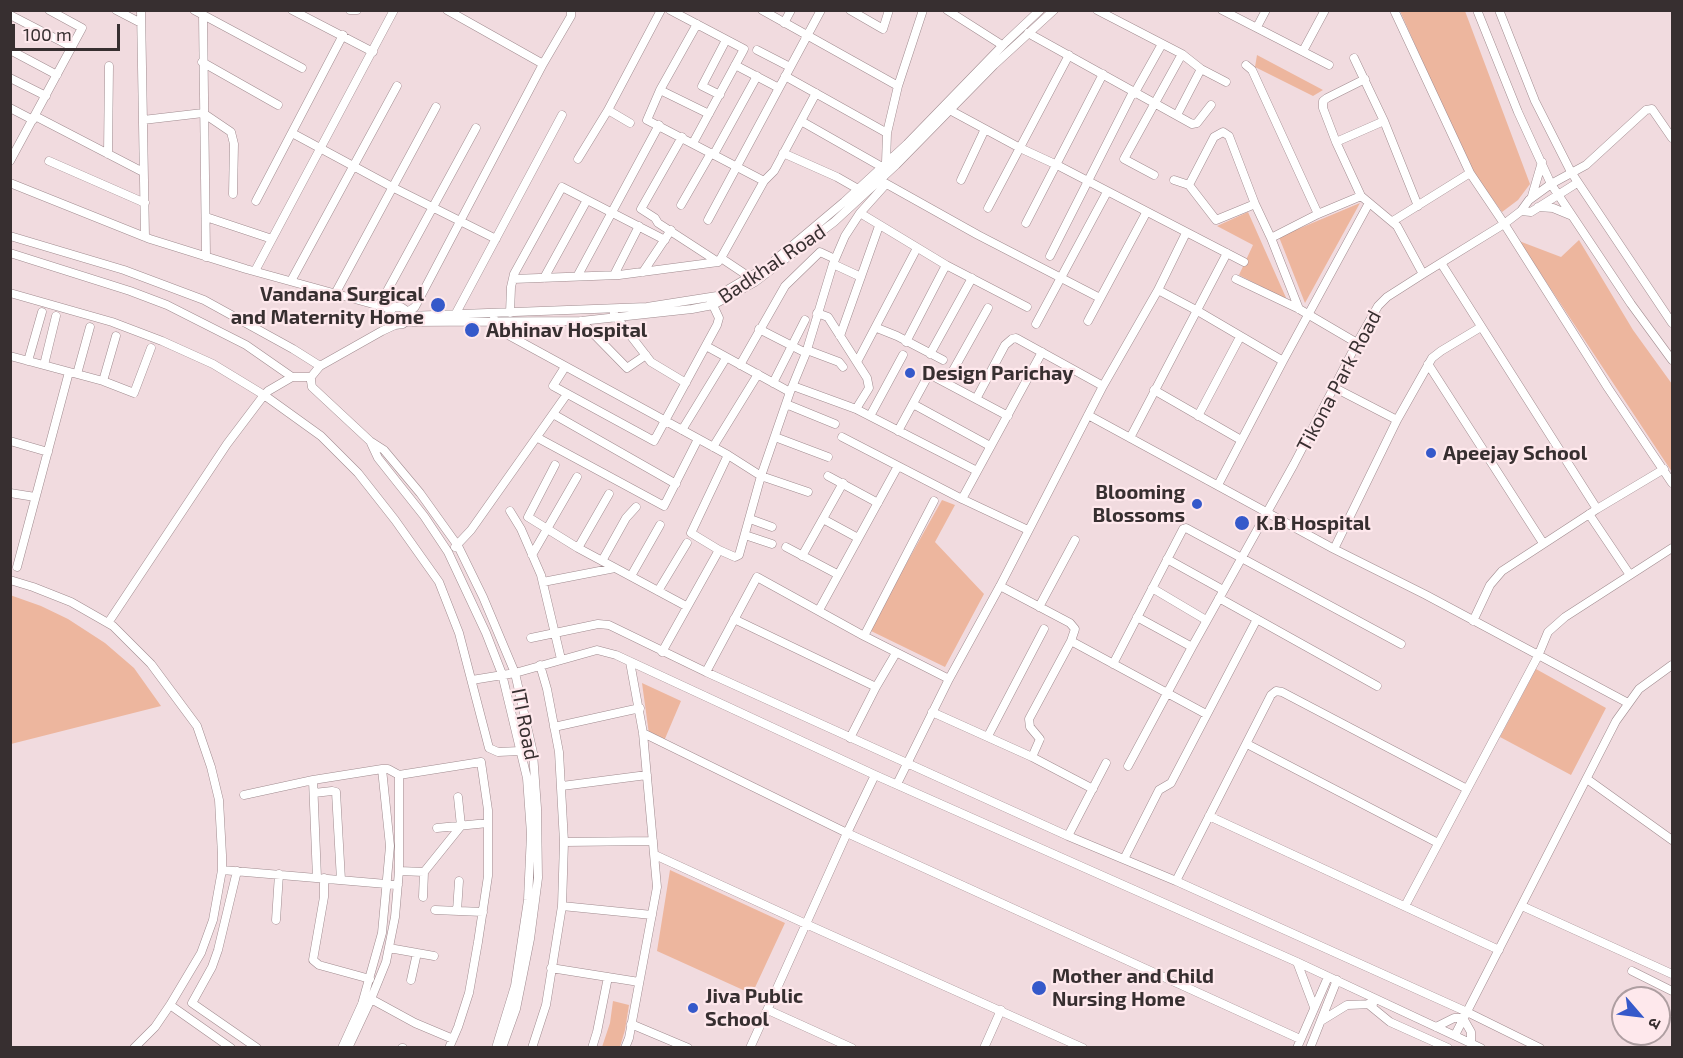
<!DOCTYPE html>
<meta charset="utf-8">
<style>
body{margin:0}
#map{position:relative;width:1683px;height:1058px;overflow:hidden;background:#f1dbdf;font-family:"Exo 2","Noto Sans Devanagari",sans-serif}
canvas{display:block}
.frame{position:absolute;inset:0;border:12px solid #372f30;pointer-events:none}
.north{position:absolute;left:1611px;top:986px;width:60px;height:60px;box-sizing:border-box;background:#fee8ec;border:2px solid #ae9ea1;border-radius:50%;rotate:118deg;font-size:16px;font-weight:700;line-height:24px;text-align:center;color:#372f30}
.north::after{content:'';display:block;margin:auto;width:21px;height:27px;background:#3559ca;clip-path:polygon(50% 0,100% 100%,50% 72%,0 100%)}
.scale{position:absolute;left:12px;top:24px;width:108px;height:27px;box-sizing:border-box;border:3px solid #372f30;border-top:0;padding-left:8px;font-size:18px;line-height:21px;white-space:nowrap;color:#372f30;-webkit-text-stroke:4px #fee8ec;paint-order:stroke}
</style>
<div id="map">
<canvas width="1683" height="1058"></canvas>
<div class="frame"></div>
<div class="north">उ</div>
<div class="scale">100 m</div>
</div>
<script>
const ctx = document.querySelector('canvas').getContext('2d');
ctx.lineJoin = 'round';
function paint(path, color) { ctx.fillStyle = color; ctx.fill(path, 'evenodd'); }
const poly = rows => new Path2D(rows.map(r => 'M' + r).join(''));
function trace(path, color, width, dash) { ctx.strokeStyle = color; ctx.lineWidth = width; ctx.lineCap = dash ? 'butt' : 'round'; ctx.setLineDash(dash || []); ctx.stroke(path); }
function label(font, color, halo, rows, align = 'center') {
  ctx.font = font + ' "Exo 2",sans-serif'; ctx.lineWidth = 4.5; ctx.setLineDash([]); ctx.textBaseline = 'middle'; ctx.strokeStyle = halo; ctx.fillStyle = color; for (const [text, x, y, turn = 0] of rows) {
    ctx.save(); ctx.translate(x, y); ctx.rotate((+turn || 0) * Math.PI / 180); ctx.textAlign = isNaN(turn) ? turn : align; if (halo) ctx.strokeText(text, 0, 0); ctx.fillText(text, 0, 0); ctx.restore();
  }
}
paint(poly([
 [1400,11,1465,11,1530,184,1518,200,1502,212,1470,168],
 [1257,55,1323,90,1313,96,1255,67],
 [1360,203,1305,303,1279,237],
 [1248,212,1287,300,1239,275,1253,245,1217,226],
 [1579,240,1633,330,1672,384,1672,472,1519,241,1561,257],
 [942,500,955,505,935,542,984,594,945,667,869,630],
 [10,595,41,606,68,619,105,643,134,668,161,706,11,744],
 [1536,669,1606,708,1571,775,1500,737],
 [642,683,681,701,664,741,649,734],
 [670,870,785,923,752,994,657,951],
 [613,1001,629,1005,625,1030,620,1047,602,1047,610,1023]
]), '#edb69e');
const minor = poly([
 [116,10,141,23],
 [141,10,145,237],
 [194,10,302,68],
 [292,10,373,52],
 [350,10,357,10],
 [447,10,543,64],
 [670,10,744,49,693,143],
 [762,10,898,86],
 [850,10,883,29,889,10],
 [947,10,1002,45],
 [1097,10,1182,54,1201,69,1226,82],
 [1222,10,1329,65],
 [1394,10,1470,173,1503,222,1608,388,1672,483],
 [1477,10,1518,112,1551,184,1631,304,1672,360],
 [1499,10,1535,101,1571,172,1672,323],
 [10,15,72,47],
 [203,15,206,257],
 [784,23,791,10],
 [697,24,660,90,647,120,764,181],
 [1257,27,1266,10],
 [1028,33,1192,124,1197,123,1211,105],
 [10,50,57,75],
 [757,50,790,67],
 [1303,51,1325,10],
 [1354,58,1384,121,1418,206],
 [202,62,278,105],
 [735,65,779,88],
 [1246,65,1252,70,1318,214],
 [785,76,887,133],
 [10,78,46,96],
 [1365,79,1327,98,1323,101,1323,108,1336,142,1361,196,1397,226,1423,274],
 [660,90,709,114],
 [1134,94,1162,44],
 [720,95,702,86,726,40],
 [10,108,33,120],
 [946,108,1020,148,1057,165,1244,262],
 [608,110,630,123],
 [1177,115,1201,69],
 [35,116,143,172],
 [143,120,203,113,231,132,234,144,233,194],
 [801,121,882,167],
 [292,133,394,188,496,239],
 [682,137,641,209,655,218,658,223,718,262,721,258,751,278],
 [1336,142,1384,121],
 [783,153,837,177,858,189],
 [108,154,109,66],
 [714,154,757,76],
 [578,159,608,110,661,10],
 [10,161,82,28,49,10],
 [49,161,145,203],
 [886,163,887,133,898,86,923,10],
 [1154,175,1124,159,1182,54],
 [876,178,978,235,1100,298],
 [961,180,985,129],
 [1174,180,1189,185,1216,220,1255,204],
 [10,183,150,239,246,269,391,309],
 [886,184,860,213,946,265,906,342],
 [1189,185,1214,137,1223,132,1229,136,1255,204,1271,238,1299,309],
 [1532,196,1542,162],
 [256,201,343,35],
 [681,205,711,153],
 [1538,207,1553,208,1570,215],
 [988,208,1069,55],
 [1521,211,1531,212,1577,183],
 [206,217,272,239],
 [708,220,821,10],
 [1393,221,1470,173],
 [1026,223,1103,74],
 [10,236,124,270,204,300,293,349,320,366],
 [1271,238,1318,214,1361,196],
 [10,253,130,291,167,305,246,345,292,377],
 [1050,256,1133,92],
 [721,258,764,181,774,171,816,93],
 [775,260,844,202,907,144,1006,42,1040,10],
 [1441,263,1597,509],
 [833,264,861,277],
 [946,265,1027,307],
 [255,271,394,10],
 [643,272,671,230],
 [578,275,659,125],
 [614,275,639,226],
 [544,278,587,200],
 [513,279,619,275,718,262],
 [1236,279,1299,309,1357,343],
 [291,281,397,86],
 [1158,290,1196,310,1283,361],
 [10,293,112,322,162,341,213,364,264,395,321,436,358,473,395,520,439,582,459,633,489,748,498,752,520,751],
 [335,294,436,107],
 [379,306,476,128],
 [407,312,415,307,543,64,571,16,571,10],
 [510,313,511,287,514,274,562,187,665,240],
 [817,313,828,317,867,378,869,388,856,409],
 [614,314,651,362,686,383],
 [455,315,562,115],
 [408,316,647,307,717,296,763,269],
 [494,319,499,330,728,455,761,476,808,492],
 [581,321,627,368,646,355],
 [1088,321,1146,213],
 [406,322,581,321,692,309,713,305,755,282,834,222,896,165,994,65,1054,10],
 [1036,324,1107,192],
 [395,325,390,320,389,313,394,307,401,307,407,311,408,316,403,324,395,325,382,331,320,366,311,377,311,381,312,387,370,441,384,450,420,493,458,546,483,597,515,673,533,753,537,808,538,878,530,939,516,1009,502,1048],
 [877,328,897,336,943,360],
 [759,329,806,353],
 [840,336,879,226],
 [706,346,790,392],
 [807,350,839,362,843,367],
 [930,354,972,278],
 [10,356,103,381,134,393,151,348],
 [28,361,42,312],
 [857,362,917,248],
 [1428,364,1543,543],
 [44,365,56,316],
 [740,365,785,286,820,252,835,259],
 [565,367,553,386,654,441,717,325,719,318,711,301],
 [77,374,90,327],
 [103,381,116,336],
 [773,383,805,320],
 [946,383,988,308],
 [793,386,856,409,977,471],
 [1335,388,1397,420],
 [1154,390,1241,440],
 [976,399,1005,345,1012,339,1016,338,1103,386],
 [786,404,835,424],
 [913,404,990,446],
 [553,414,676,484],
 [1088,415,1334,549,1426,595,1628,703],
 [870,416,903,355],
 [1198,416,1240,337],
 [682,430,726,358],
 [898,431,929,374,1008,416],
 [775,437,828,457],
 [842,437,962,499,1028,530],
 [538,438,664,506,698,439],
 [1130,438,1227,253],
 [10,441,48,452],
 [371,443,378,458,424,516,448,552,486,633,502,674,527,778,531,834,528,900,515,986,496,1048],
 [713,447,758,374],
 [555,465,528,517,578,548,686,606],
 [828,476,878,503],
 [1218,485,1283,361,1369,203],
 [10,493,35,497],
 [962,499,1042,352],
 [510,511,521,529,541,575,561,659],
 [1589,514,1630,575],
 [750,519,772,527],
 [823,519,858,538],
 [745,535,772,544],
 [455,547,471,530,567,394],
 [786,547,837,574],
 [578,548,609,494],
 [1334,549,1397,420,1432,358,1441,351,1481,327],
 [719,550,691,533,728,455],
 [532,555,577,477],
 [802,556,843,483],
 [1167,559,1223,590],
 [602,561,626,518,636,507],
 [17,567,69,372],
 [631,576,660,525],
 [10,580,33,587,71,602,113,626,151,664,197,726,211,767,219,800,222,855,222,870,213,920,201,953,170,1005,155,1027,134,1048],
 [543,582,615,568],
 [1000,586,1070,623,1075,629,1071,641,1029,719,1030,727,1040,739,1032,757],
 [1152,588,1206,620],
 [658,591,687,543],
 [1219,598,1377,686],
 [1039,607,1075,540],
 [819,610,898,466],
 [1137,617,1192,647],
 [734,619,876,687],
 [1473,621,1490,585,1502,571,1597,509,1664,469],
 [108,623,227,444,264,395,268,391,292,377,311,377],
 [864,636,934,501],
 [531,638,598,624,609,625,706,672,1068,836,1176,881,1467,1012,1540,1048],
 [1071,641,1206,714],
 [662,652,719,550,735,557,739,555,761,476,790,392,806,353,833,264,845,236,860,213],
 [1113,664,1183,529,1186,528,1401,644],
 [706,672,757,577,864,636,949,679],
 [472,680,515,673,597,650,616,655,875,775,1297,962,1481,1048],
 [932,712,1032,757,1093,789],
 [554,727,640,708],
 [643,733,847,833,1300,1039],
 [988,736,1044,629],
 [850,738,876,687,896,653],
 [1247,744,1438,843],
 [1128,766,1192,647,1294,464,1357,343,1378,306,1387,297,1423,274,1504,224,1521,211,1529,200,1551,184,1586,165,1646,110,1652,109,1672,138],
 [399,775,481,762,488,810,488,876,478,942,469,993,458,1027,449,1048],
 [1587,779,1672,840],
 [313,780,317,878],
 [897,784,949,679,1000,586,1103,386,1158,290,1186,233],
 [562,786,647,775],
 [314,793,332,791,336,792,341,880],
 [244,795,313,780,382,769,388,769,399,775,399,871,395,917,386,962,371,999,348,1048],
 [1209,816,1499,950],
 [437,828,488,823],
 [1068,836,1106,763],
 [564,842,653,841],
 [655,855,806,924,1083,1048],
 [1124,859,1159,790,1171,783,1257,619],
 [222,870,398,885],
 [237,871,218,950,212,967,192,1003,257,1048],
 [399,871,424,872,461,826,458,797],
 [324,878,324,897,313,960,319,965,370,979],
 [1176,881,1271,695,1276,691,1282,692,1467,789],
 [423,897,424,872],
 [562,906,652,915],
 [1405,906,1538,656,1548,632,1565,617,1672,548],
 [1522,906,1672,974],
 [435,910,483,912],
 [457,911,459,881],
 [276,920,279,874],
 [389,948,434,956],
 [1297,962,1314,1007],
 [551,968,639,982],
 [1632,971,1672,991],
 [411,980,417,953],
 [371,999,415,1023,453,1039],
 [1368,1004,1390,1022,1448,1048],
 [170,1005,231,1048],
 [768,1010,852,1048],
 [1321,1021,1347,1005,1373,1004],
 [631,1024,688,1048],
 [1436,1027,1454,1018,1463,1018,1471,1032,1471,1043],
 [1455,1035,1616,721,1639,689,1672,665],
 [342,1048,362,1004,382,933,390,846,382,769],
 [402,1048,403,1048],
 [532,1048,546,1005,562,906,564,842,559,752,547,689,540,665],
 [592,1048,597,1032,608,977],
 [625,1048,629,1038,657,887,643,733,630,662],
 [750,1048,847,833,875,775],
 [984,1048,1001,1010],
 [1297,1048,1328,977],
 [1310,1048,1337,980]
]);
trace(minor, '#a08b8f', 9);
trace(minor, '#fff', 8);
for (const [x, y, r, color] of [
 [438,305,8,"#3559ca"],
 [472,330,8,"#3559ca"],
 [910,373,6,"#3559ca"],
 [1431,453,6,"#3559ca"],
 [1197,504,6,"#3559ca"],
 [1242,523,8,"#3559ca"],
 [1039,988,8,"#3559ca"],
 [693,1008,6,"#3559ca"]
]) { const dot = new Path2D(); dot.arc(x, y, r, 0, 2 * Math.PI); ctx.fillStyle = color; ctx.fill(dot); trace(dot, '#fee8ec', 2); }
label('20px', '#372f30', '#fee8ec', [
 ["Badkhal Road",772,264,-34],
 ["Tikona Park Road",1339,381,-62],
 ["ITI Road",525,724,79]
]);
label('bold 20px', '#372f30', '#fee8ec', [
 ["Vandana Surgical",424,294,"right"],
 ["and Maternity Home",424,317,"right"],
 ["Abhinav Hospital",486,330],
 ["Design Parichay",922,373],
 ["Apeejay School",1443,453],
 ["Blooming",1185,492,"right"],
 ["Blossoms",1185,515,"right"],
 ["K.B Hospital",1256,523],
 ["Mother and Child",1052,976],
 ["Nursing Home",1052,999],
 ["Jiva Public",705,996],
 ["School",705,1019]
], 'left');
</script>
